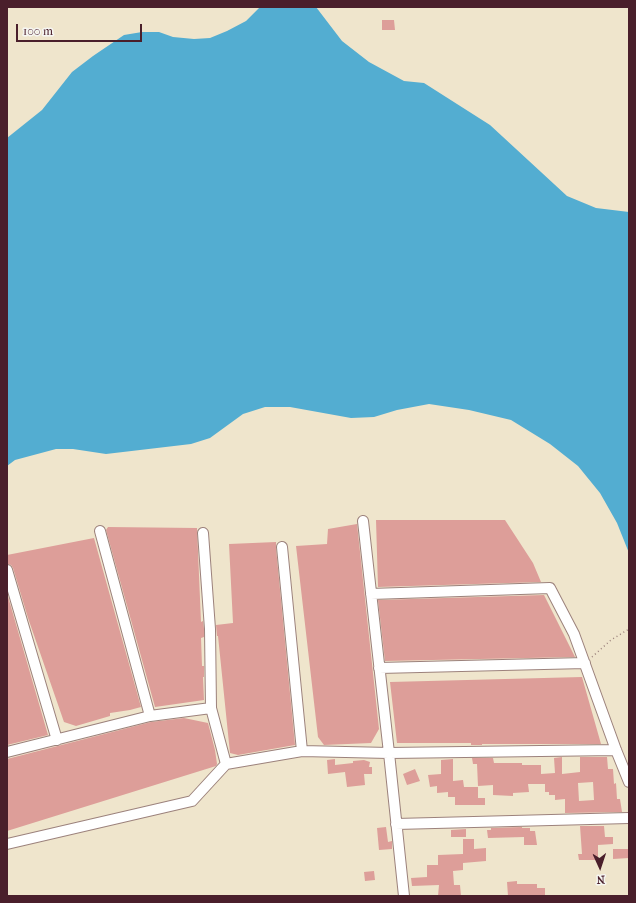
<!DOCTYPE html>
<style>
body{margin:0}
#map{position:relative;width:636px;height:903px;overflow:hidden;background:#efe5cc;font-family:"IM FELL French Canon",serif}
canvas{display:block}
.frame{position:absolute;inset:0;border:8px solid #4a1f2b;pointer-events:none}
.north{position:absolute;left:580px;top:847px;width:40px;height:40px;-webkit-text-stroke:3px #f6f6f2;paint-order:stroke;rotate:177deg;font-size:11px;font-weight:700;line-height:16px;text-align:center;color:#4a1f2b}
.north::after{content:'';display:block;margin:auto;width:14px;height:18px;background:#4a1f2b;clip-path:polygon(50% 0,100% 100%,50% 72%,0 100%)}
.scale{position:absolute;left:16px;top:24px;width:126px;height:18px;box-sizing:border-box;border:2px solid #4a1f2b;border-top:0;padding-left:5px;font-size:12px;line-height:14px;white-space:nowrap;color:#4a1f2b;-webkit-text-stroke:3px #f6f6f2;paint-order:stroke}
</style>
<div id="map">
<canvas width="636" height="903"></canvas>
<div class="frame"></div>
<div class="north">N</div>
<div class="scale">100 m</div>
</div>
<script>
const ctx = document.querySelector('canvas').getContext('2d');
ctx.lineJoin = 'round';
function paint(path, color) { ctx.fillStyle = color; ctx.fill(path, 'evenodd'); }
const poly = rows => new Path2D(rows.map(r => 'M' + r).join(''));
function trace(path, color, width, dash) { ctx.strokeStyle = color; ctx.lineWidth = width; ctx.lineCap = dash ? 'butt' : 'round'; ctx.setLineDash(dash || []); ctx.stroke(path); }
paint(poly([
 [260,7,316,7,342,41,369,62,404,81,424,83,490,125,567,196,596,208,629,212,629,553,617,523,600,493,578,466,550,444,511,420,469,410,429,404,397,410,374,417,351,418,290,407,265,407,243,414,210,438,191,444,106,454,73,449,56,449,15,460,7,466,7,138,42,110,72,72,93,56,124,35,142,32,159,32,173,37,194,39,210,38,227,31,246,21]
]), '#53add1');
paint(poly([
 [382,20,394,20,395,30,382,30],
 [376,520,505,520,533,563,541,582,378,587],
 [357,524,379,729,371,743,324,745,318,737,296,546,327,544,328,529],
 [108,527,197,528,201,622,203,621,204,629,204,637,201,638,202,666,204,666,204,677,203,677,204,700,155,707,106,530],
 [94,538,141,707,130,710,110,713,110,716,76,726,64,722,28,618,13,568,11,565,7,564,7,555],
 [276,542,276,548,295,745,238,755,230,753,218,636,217,636,216,625,233,623,229,544],
 [7,593,48,735,7,745],
 [544,595,575,657,385,661,378,600],
 [582,677,601,744,482,744,482,745,471,745,471,743,397,743,390,682],
 [184,718,208,723,215,750,217,764,216,766,7,831,7,759,151,722],
 [562,757,562,774,580,772,580,757,607,757,608,769,613,769,614,784,616,783,617,799,620,799,622,812,565,813,565,799,555,800,555,795,549,795,549,792,545,792,545,784,528,784,529,792,513,793,513,796,493,795,493,785,478,786,477,764,473,764,472,758,493,758,494,763,522,763,522,765,541,765,541,774,555,773,554,758],
 [593,782,594,800,579,801,578,783],
 [335,759,335,765,353,763,353,761,364,760,370,762,369,767,372,767,372,774,364,774,365,785,347,787,345,772,328,774,327,760],
 [453,759,453,781,463,780,464,787,478,787,478,798,485,798,485,805,455,805,455,797,448,797,448,792,437,793,437,786,430,787,428,775,441,774,441,760],
 [415,769,420,781,407,785,403,774],
 [580,826,604,826,605,837,613,837,613,844,598,845,598,860,579,860,578,854,582,854],
 [386,827,388,842,392,841,392,849,379,850,377,828],
 [522,827,522,828,530,828,530,831,535,831,537,845,524,845,524,837,488,838,487,830,491,830,491,828],
 [466,829,466,837,451,837,451,830],
 [463,839,474,839,474,849,486,848,486,861,463,863,463,870,453,871,454,885,460,885,461,896,438,896,439,885,412,886,411,878,427,877,427,865,438,865,438,855,463,854],
 [613,849,629,849,629,858,613,859],
 [374,871,375,880,365,881,364,872],
 [517,881,517,884,537,884,537,888,545,888,545,895,508,896,507,882]
]), '#dd9e99');
const street = poly([
 [363,521,389,753,404,896],
 [100,531,150,716],
 [203,533,210,629,211,708,226,764],
 [282,547,302,751],
 [7,570,57,740],
 [371,594,550,588,574,634,616,750,629,782],
 [379,668,585,663],
 [7,752,150,716,211,708],
 [396,824,629,818],
 [7,844,192,801,226,764,302,751,389,753,616,750]
]);
trace(street, '#9c827c', 12);
trace(poly([
 [592,657,611,640,629,629]
]), '#9c827c', 1.5, [1, 3]);
trace(street, '#fff', 10);
</script>
